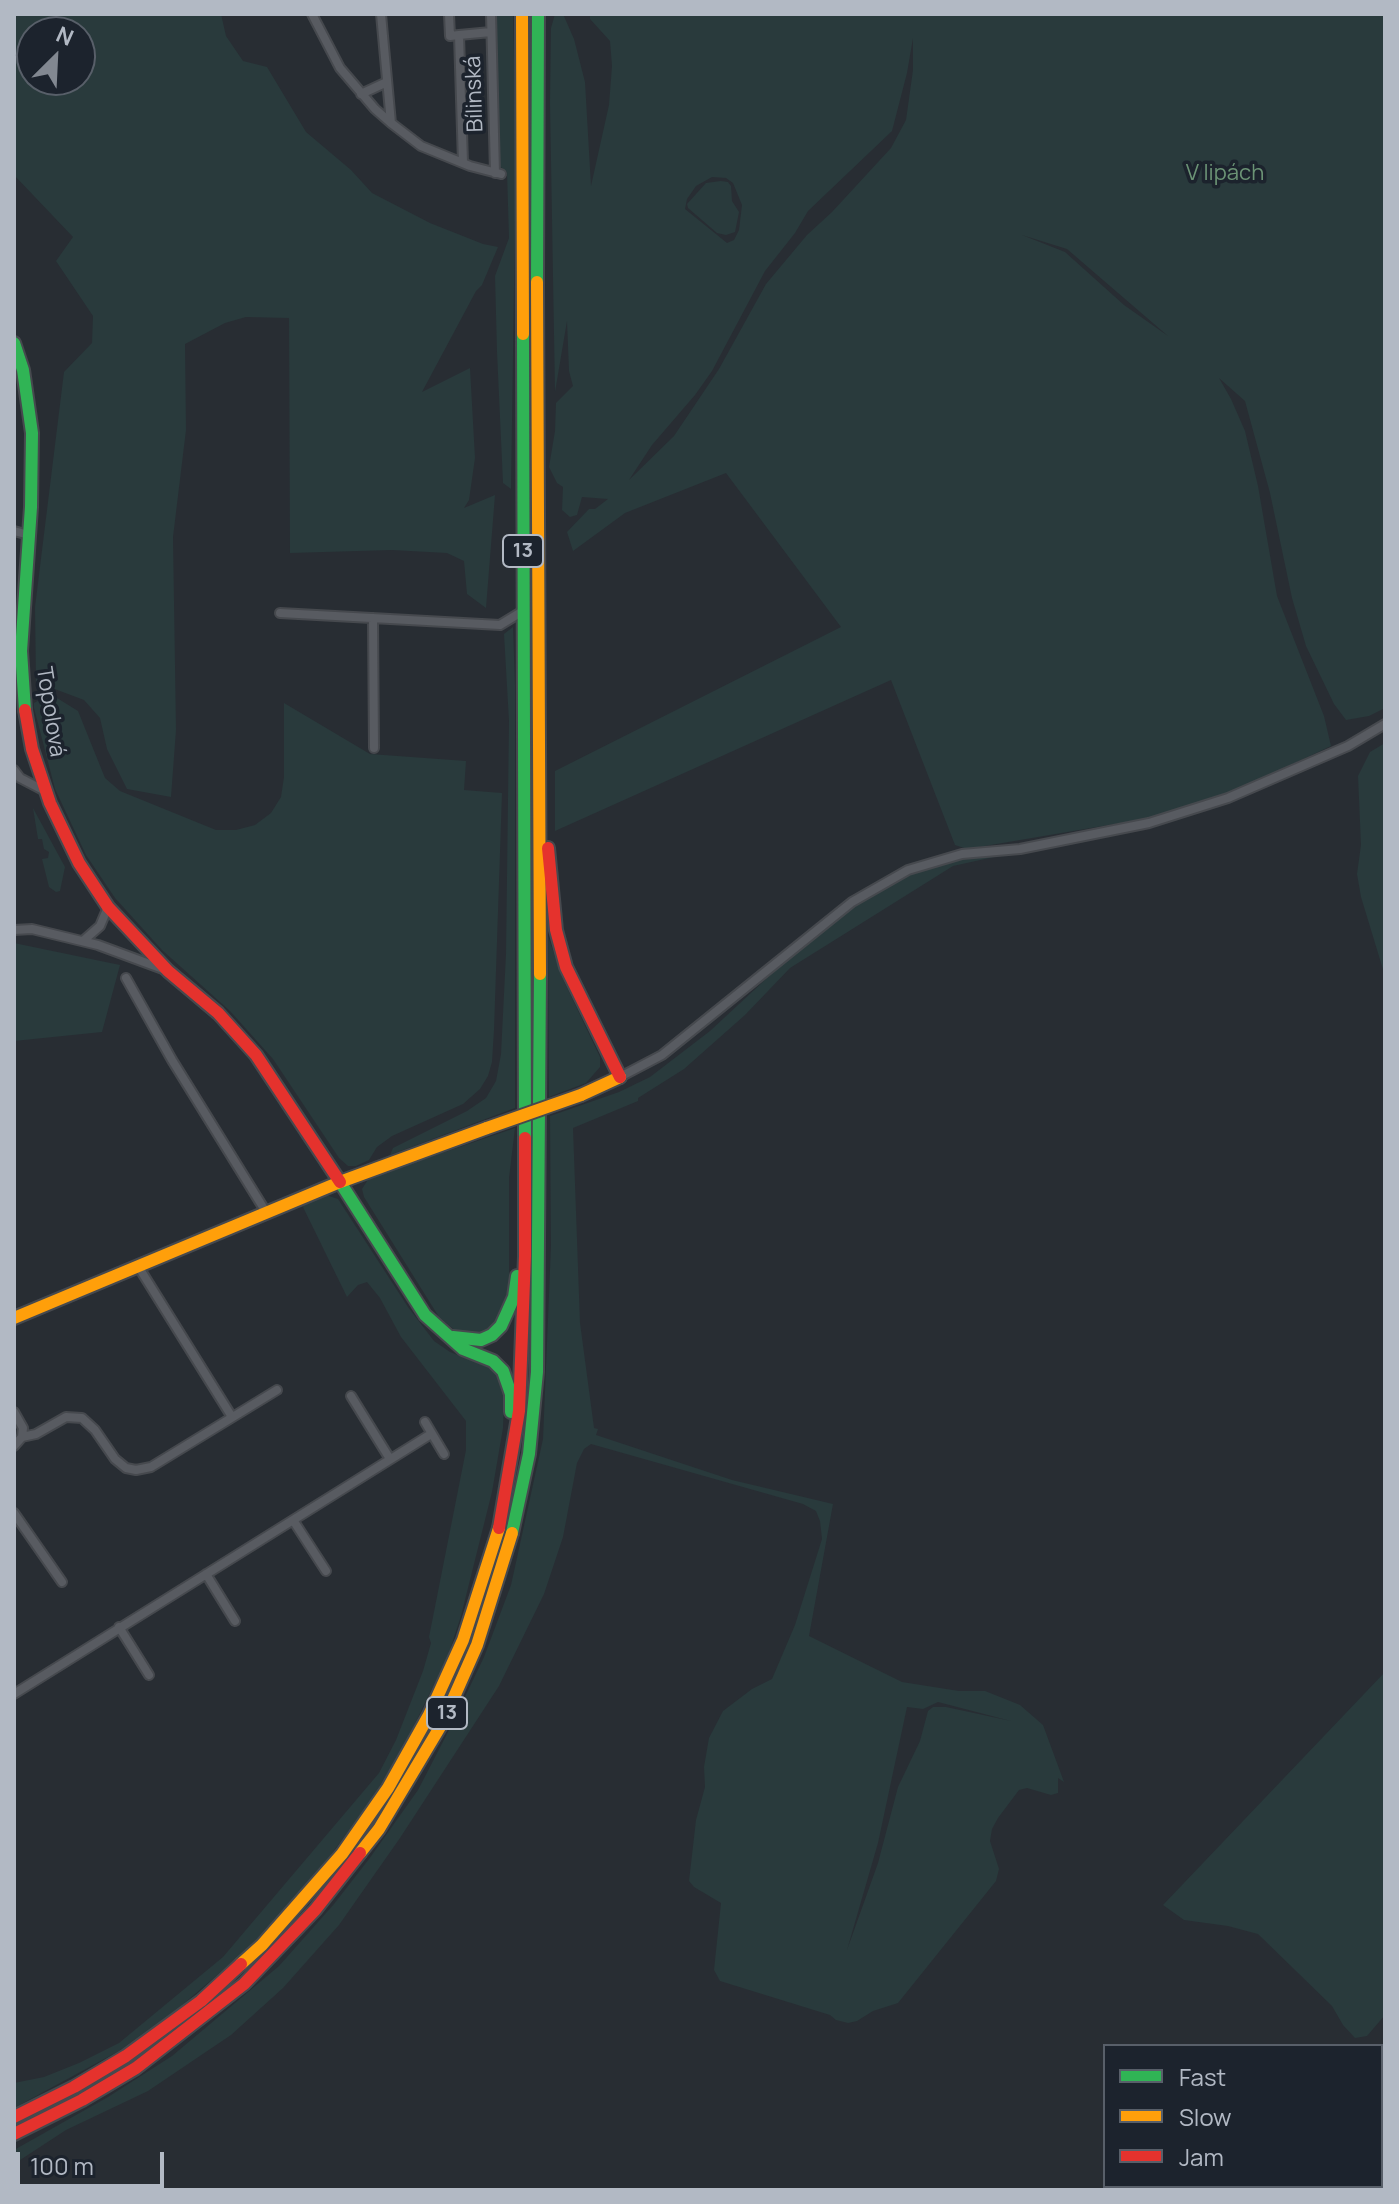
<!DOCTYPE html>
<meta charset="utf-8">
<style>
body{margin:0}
#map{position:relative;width:1399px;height:2204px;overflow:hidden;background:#282d33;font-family:Manrope,sans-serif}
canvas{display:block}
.frame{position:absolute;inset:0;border:16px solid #b2b9c4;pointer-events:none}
.legend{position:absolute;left:1103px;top:2044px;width:280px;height:144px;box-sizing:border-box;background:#1c232d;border:2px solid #585f69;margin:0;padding:10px 14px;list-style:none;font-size:24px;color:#b2b9c4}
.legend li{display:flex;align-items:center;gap:16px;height:40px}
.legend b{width:40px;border:2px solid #585f69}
.north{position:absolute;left:16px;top:16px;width:80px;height:80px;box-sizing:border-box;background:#1c232d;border:2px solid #585f69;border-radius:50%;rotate:24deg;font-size:22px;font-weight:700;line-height:32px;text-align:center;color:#b2b9c4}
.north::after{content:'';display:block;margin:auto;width:28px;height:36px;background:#828891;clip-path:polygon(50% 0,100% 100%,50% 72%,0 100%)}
.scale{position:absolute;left:16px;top:2152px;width:148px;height:36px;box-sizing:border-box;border:4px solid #b2b9c4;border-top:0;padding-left:10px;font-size:24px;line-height:28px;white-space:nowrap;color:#b2b9c4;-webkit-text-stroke:6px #1c232d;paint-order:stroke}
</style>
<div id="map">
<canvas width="1399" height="2204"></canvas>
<div class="frame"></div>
<ul class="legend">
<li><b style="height:10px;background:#30b455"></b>Fast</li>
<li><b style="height:10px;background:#ff9f0a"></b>Slow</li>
<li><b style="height:10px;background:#e5322d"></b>Jam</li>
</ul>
<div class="north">N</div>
<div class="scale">100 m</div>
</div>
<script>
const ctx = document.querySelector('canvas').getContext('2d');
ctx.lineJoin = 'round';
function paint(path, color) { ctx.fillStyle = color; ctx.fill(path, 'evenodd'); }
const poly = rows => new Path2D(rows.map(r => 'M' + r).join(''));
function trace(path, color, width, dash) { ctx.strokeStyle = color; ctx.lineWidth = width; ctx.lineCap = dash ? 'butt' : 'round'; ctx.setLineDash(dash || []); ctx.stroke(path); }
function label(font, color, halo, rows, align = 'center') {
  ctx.font = font + ' Manrope,sans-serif'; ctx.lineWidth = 7; ctx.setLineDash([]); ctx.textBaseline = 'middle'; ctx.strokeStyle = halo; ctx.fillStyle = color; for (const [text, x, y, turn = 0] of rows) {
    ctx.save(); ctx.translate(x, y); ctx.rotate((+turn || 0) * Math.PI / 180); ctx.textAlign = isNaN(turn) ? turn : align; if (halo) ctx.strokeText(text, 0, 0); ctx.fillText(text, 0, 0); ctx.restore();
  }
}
paint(poly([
 [14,14,221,14,226,36,243,61,267,67,306,132,351,170,372,193,430,223,483,244,498,247,482,285,476,291,422,392,470,368,475,458,469,500,464,508,495,495,486,608,467,594,464,561,447,553,392,550,290,553,289,318,246,317,225,323,185,344,186,430,173,537,176,730,171,797,127,789,107,749,100,718,84,700,36,682,35,607,64,372,92,343,93,316,56,261,73,237,14,175],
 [32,32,80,32,80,80,32,80],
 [492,14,513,14,516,151,511,489,503,483,497,352,495,276,509,238,507,172,497,164],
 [555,14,563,14,574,39,585,82,591,186,609,105,612,66,610,41,590,19,590,14,1385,14,1385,708,1369,716,1346,720,1334,704,1306,646,1292,598,1270,493,1245,401,1219,378,1231,399,1245,431,1258,486,1277,596,1324,716,1331,746,1246,786,1156,817,967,849,955,845,891,680,555,831,555,771,841,627,726,473,625,513,573,551,567,532,589,509,595,509,608,499,582,497,577,515,570,517,562,510,563,487,557,483,549,467,555,431,556,403,573,386,569,371,567,321,555,392,550,103,551,28],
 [913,38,913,70,906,120,891,148,832,212,807,235,766,284,719,369,674,436,629,480,652,445,695,395,712,371,765,271,795,233,808,211,892,131,907,73],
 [712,177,726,178,733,183,742,205,739,230,734,240,727,243,685,209,687,199,696,186],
 [1022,235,1067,249,1168,336,1124,305,1065,252],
 [721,181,728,182,731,186,732,201,739,212,735,232,726,235,717,233,688,208,687,204,706,183],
 [513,627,515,685,515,1108,390,1155,393,1148,467,1111,486,1098,496,1081,501,1054,506,954,509,721,504,634],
 [43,698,57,698,78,711,105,778,120,791,216,830,236,830,255,825,271,813,281,797,284,777,284,703,370,754,466,761,464,790,502,793,494,1030,492,1062,488,1076,480,1089,463,1104,392,1136,377,1147,369,1160,356,1166,348,1166,339,1158,273,1059,230,1011,162,950,115,898,86,855,55,789,34,708,34,703],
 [1385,743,1385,976,1361,897,1357,874,1361,845,1358,776,1370,752],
 [33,808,65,867,60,891,56,892,49,887,42,859,48,858,49,852,44,849,42,839,38,839],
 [981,856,994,857,953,866,790,968,745,1015,684,1069,638,1098,638,1101,573,1128,580,1323,594,1428,598,1429,596,1435,732,1480,833,1504,809,1636,902,1682,959,1691,985,1691,1020,1705,1043,1725,1064,1782,1058,1778,1058,1793,1051,1795,1027,1788,1019,1790,998,1818,992,1829,990,1841,999,1869,996,1881,898,2003,873,2011,857,2021,848,2023,836,2020,830,2015,720,1981,714,1970,721,1903,694,1887,689,1881,696,1820,705,1787,704,1767,709,1738,723,1711,752,1689,772,1679,795,1625,822,1539,820,1521,816,1511,803,1504,591,1444,584,1449,577,1463,563,1537,544,1594,499,1686,400,1838,339,1925,283,1988,231,2035,148,2091,66,2130,14,2164,14,2150,108,2097,172,2056,279,1966,334,1904,369,1859,418,1790,449,1730,484,1657,511,1585,543,1439,551,1246,550,1116,619,1092,650,1077,710,1031,795,952,874,892,914,872,960,858],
 [938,1702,1011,1721,946,1707,933,1707,928,1711,920,1741,898,1787,878,1863,847,1950,878,1843,907,1707,923,1709],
 [548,936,562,977,600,1057,600,1067,586,1083,549,1097],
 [14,943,120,965,102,1032,14,1041],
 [515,1128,509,1178,509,1300,490,1332,475,1335,457,1332,439,1317,364,1197,362,1189,369,1178],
 [323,1194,338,1199,408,1307,434,1341,450,1352,495,1370,502,1379,504,1397,503,1428,492,1492,461,1616,448,1656,402,1750,368,1805,315,1876,273,1923,243,1953,181,2006,119,2051,14,2108,14,2083,44,2077,79,2063,119,2043,223,1957,379,1773,396,1740,423,1671,431,1643,429,1637,466,1450,466,1421,401,1337,380,1298,367,1282,358,1285,347,1297,301,1203],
 [1385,1672,1385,2015,1367,2036,1355,2038,1343,2025,1332,2006,1258,1934,1228,1926,1184,1920,1163,1905]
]), '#293a3c');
const street = poly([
 [312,14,340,68,375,109,391,123,421,146,470,166,501,174],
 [381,14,391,123],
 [449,14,450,36,459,35,463,163],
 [491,14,495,173],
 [459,35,491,32],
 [361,94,387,82],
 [14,531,29,535],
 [280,613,500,625,523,611],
 [373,618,374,748],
 [14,770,20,778,45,791],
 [14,930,32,929,98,945,163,969],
 [83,941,100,926,108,907],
 [126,978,172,1060,266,1212],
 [620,1077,662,1055,852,902,908,870,962,854,1020,849,1149,823,1228,798,1348,746,1385,724],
 [138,1266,232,1417],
 [351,1396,390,1459],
 [14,1412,23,1428,22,1437,14,1446],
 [425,1422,444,1454],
 [22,1437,36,1434,66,1417,82,1418,95,1430,115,1459,126,1468,136,1470,151,1467,277,1390],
 [14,1513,62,1582],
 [293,1520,326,1571],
 [206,1574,235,1621],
 [119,1627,149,1675],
 [14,1694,431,1434]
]);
const fast = poly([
 [537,282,538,14],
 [523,334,525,1138],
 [14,343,23,370,32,433,31,507,21,651,25,710],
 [340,1182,425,1315,463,1349,493,1361,503,1371,511,1394,511,1412],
 [453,1337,481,1340,492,1335,501,1326,514,1297,517,1276],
 [512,1533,529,1454,537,1372,540,974]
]);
const slow = poly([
 [522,14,523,334],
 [537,282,540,974],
 [581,1095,620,1077],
 [14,1318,340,1182,487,1128],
 [360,1853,379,1829,443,1722,477,1645,512,1533],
 [241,1964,262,1945,342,1854,388,1788,429,1715,463,1640,499,1528]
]);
const jam = poly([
 [25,710,32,749,50,803,79,863,108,907,168,971,218,1013,256,1055,340,1182],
 [548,848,556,930,566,967,620,1077],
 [499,1528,519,1411,525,1256,525,1138],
 [14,2117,74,2087,126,2056,201,2001,241,1964],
 [14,2134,82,2100,136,2068,244,1984,315,1910,360,1853]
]);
trace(street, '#46494e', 12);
trace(fast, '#46494e', 16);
trace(slow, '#46494e', 16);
trace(jam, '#46494e', 16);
trace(street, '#585b61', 8);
trace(fast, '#30b455', 12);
trace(slow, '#ff9f0a', 12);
trace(jam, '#e5322d', 12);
const slowBridge = poly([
 [487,1128,581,1095]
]);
trace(slowBridge, '#46494e', 16, []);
trace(slowBridge, '#ff9f0a', 12);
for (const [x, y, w] of [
 [523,551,40],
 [447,1713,40]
]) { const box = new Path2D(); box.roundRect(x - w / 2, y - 16, w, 32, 6); ctx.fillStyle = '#1c232d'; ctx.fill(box); trace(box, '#b2b9c4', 2); }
label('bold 20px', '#b2b9c4', null, [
 ["13",523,551],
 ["13",447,1713]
]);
label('22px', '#b2b9c4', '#1c232d', [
 ["Bílinská",475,94,-92],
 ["Topolová",50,712,81]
]);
label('22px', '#6b9375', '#1c232d', [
 ["V lipách",1225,174]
]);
</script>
